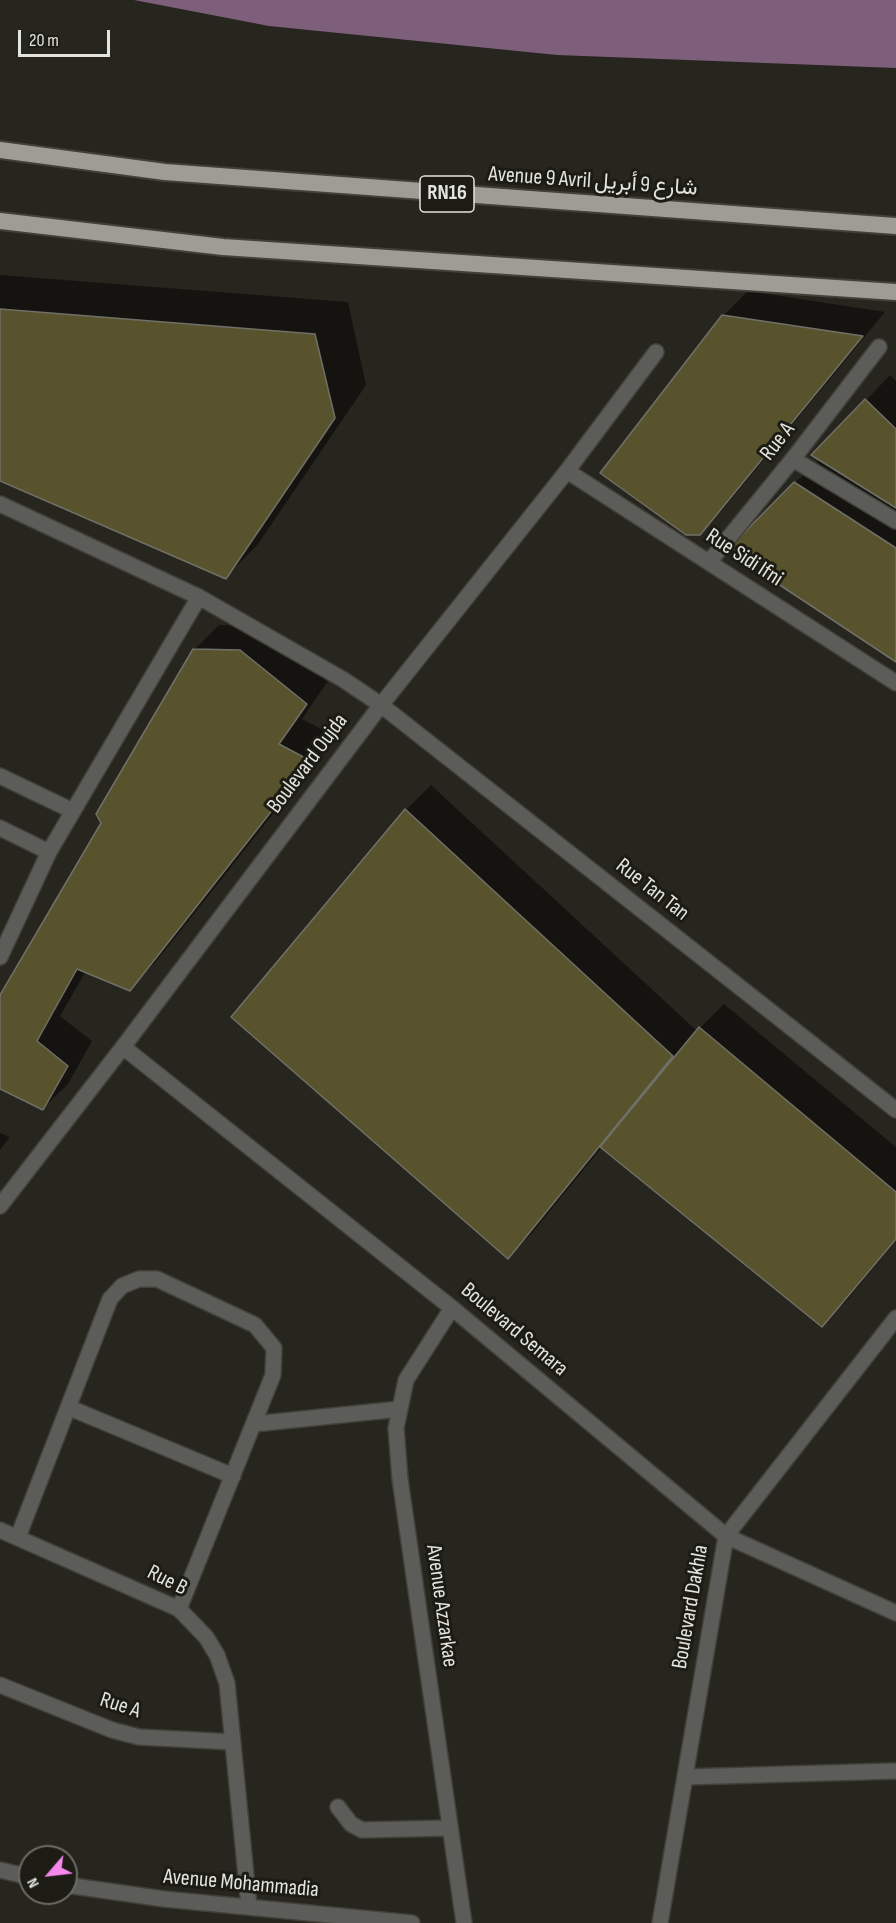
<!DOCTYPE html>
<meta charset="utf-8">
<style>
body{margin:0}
#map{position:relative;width:896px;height:1923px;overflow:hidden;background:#26251e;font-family:"Sofia Sans Condensed",sans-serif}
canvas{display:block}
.north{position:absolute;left:18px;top:1845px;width:60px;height:60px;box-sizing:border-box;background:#1c1c15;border:2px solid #6c6c66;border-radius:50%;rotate:242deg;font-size:16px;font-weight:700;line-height:24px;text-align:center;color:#e4e4df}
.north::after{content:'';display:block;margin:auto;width:21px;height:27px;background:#f688ed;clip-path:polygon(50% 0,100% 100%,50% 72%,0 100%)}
.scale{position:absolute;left:18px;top:30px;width:92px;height:27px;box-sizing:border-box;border:3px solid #e4e4df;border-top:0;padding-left:8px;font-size:18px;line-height:21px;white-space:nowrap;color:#e4e4df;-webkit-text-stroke:4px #1c1c15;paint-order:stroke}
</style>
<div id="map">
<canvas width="896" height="1923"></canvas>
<div class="north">N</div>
<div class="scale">20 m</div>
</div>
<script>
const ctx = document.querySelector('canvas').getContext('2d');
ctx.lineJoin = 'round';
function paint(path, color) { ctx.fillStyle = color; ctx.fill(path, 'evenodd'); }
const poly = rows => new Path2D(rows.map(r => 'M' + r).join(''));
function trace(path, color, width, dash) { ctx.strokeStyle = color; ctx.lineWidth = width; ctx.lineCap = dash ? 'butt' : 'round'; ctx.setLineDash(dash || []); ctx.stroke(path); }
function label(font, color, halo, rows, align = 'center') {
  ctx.font = font + ' "Sofia Sans Condensed",Vazirmatn,sans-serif'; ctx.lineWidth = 6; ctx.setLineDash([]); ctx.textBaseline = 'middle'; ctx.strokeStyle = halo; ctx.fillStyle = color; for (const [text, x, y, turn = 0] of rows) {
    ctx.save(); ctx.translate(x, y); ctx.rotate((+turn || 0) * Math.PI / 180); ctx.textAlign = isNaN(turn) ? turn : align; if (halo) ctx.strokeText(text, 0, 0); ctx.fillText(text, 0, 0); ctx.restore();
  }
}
paint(poly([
 [134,0,896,0,896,68,557,55,269,26]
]), '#7e5f7b');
paint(poly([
 [0,275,348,302,366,385,258,544,226,577,0,479],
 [748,291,885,312,724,508,699,533,723,316],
 [890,375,896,381,896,661,795,483,820,459,814,455],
 [219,625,265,626,330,678,302,719,335,736,154,964,129,989,86,971,60,1016,92,1041,68,1084,43,1108,0,1087,0,998,102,823,194,650],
 [431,785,697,1031,724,1004,896,1147,896,1241,846,1301,822,1325,602,1147,532,1233,508,1257,233,1017,406,810],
 [0,1133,10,1137,0,1150]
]), '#0007');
const building = poly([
 [0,309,315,334,335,418,226,579,0,481,0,309],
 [722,315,863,336,700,535,686,535,600,473,722,315],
 [865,399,896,429,896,508,811,455,865,399],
 [794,482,896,548,896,662,727,550,794,482],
 [193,649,240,650,307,704,279,744,311,761,130,991,77,969,37,1041,68,1066,43,1110,0,1089,0,995,101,823,96,814,193,649],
 [405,809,673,1056,508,1259,231,1017,405,809],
 [699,1027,896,1192,896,1239,822,1327,600,1147,699,1027]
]);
paint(building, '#58532d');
trace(building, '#707068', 1.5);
const service = poly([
 [0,504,199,597,344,680,381,705],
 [0,776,73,811],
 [0,828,49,852],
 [0,957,49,852,199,597],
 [685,1777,896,1771]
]);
const minor = poly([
 [793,459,896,521],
 [567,471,896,683],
 [709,562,793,459,879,347],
 [381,705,896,1110],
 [123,1047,452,1308,726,1536,896,1613],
 [0,1206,123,1047,381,705,567,471,656,352],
 [452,1308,406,1380,396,1428,400,1479,464,1923],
 [70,1408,233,1476],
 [254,1424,400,1409],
 [0,1530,179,1609,206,1637,217,1655,227,1683,249,1906],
 [18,1537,110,1299,122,1286,139,1279,157,1279,255,1325,274,1348,273,1375,179,1609],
 [0,1685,112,1730,139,1737,233,1742],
 [338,1807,351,1824,362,1830,450,1828],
 [0,1870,30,1877],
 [66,1885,164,1899,412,1923],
 [660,1923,726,1536,896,1318]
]);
const trunk = poly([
 [0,150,165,172,896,226],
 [0,221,223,247,896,292]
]);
trace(service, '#414039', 18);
trace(minor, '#414039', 18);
trace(trunk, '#414039', 20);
trace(service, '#5c5c58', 15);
trace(minor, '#5c5c58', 15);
trace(trunk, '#9e9c95', 16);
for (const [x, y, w] of [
 [447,194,54]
]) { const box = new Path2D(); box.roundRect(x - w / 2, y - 18, w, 36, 4.5); ctx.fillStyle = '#1c1c15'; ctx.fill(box); trace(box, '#e4e4df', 1.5); }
label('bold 21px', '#e4e4df', null, [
 ["RN16",447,194]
]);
label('22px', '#e4e4df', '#1c1c15', [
 ["Avenue 9 Avril شارع 9 أبريل",593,182,4],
 ["Rue A",778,442,-52],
 ["Rue Sidi Ifni",744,558,33],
 ["Boulevard Oujda",308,764,-53],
 ["Rue Tan Tan",652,890,38],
 ["Boulevard Semara",514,1330,40],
 ["Rue B",167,1581,27],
 ["Avenue Azzarkae",441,1606,82],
 ["Boulevard Dakhla",691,1607,-80],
 ["Rue A",120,1706,18],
 ["Avenue Mohammadia",241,1884,5]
]);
</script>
